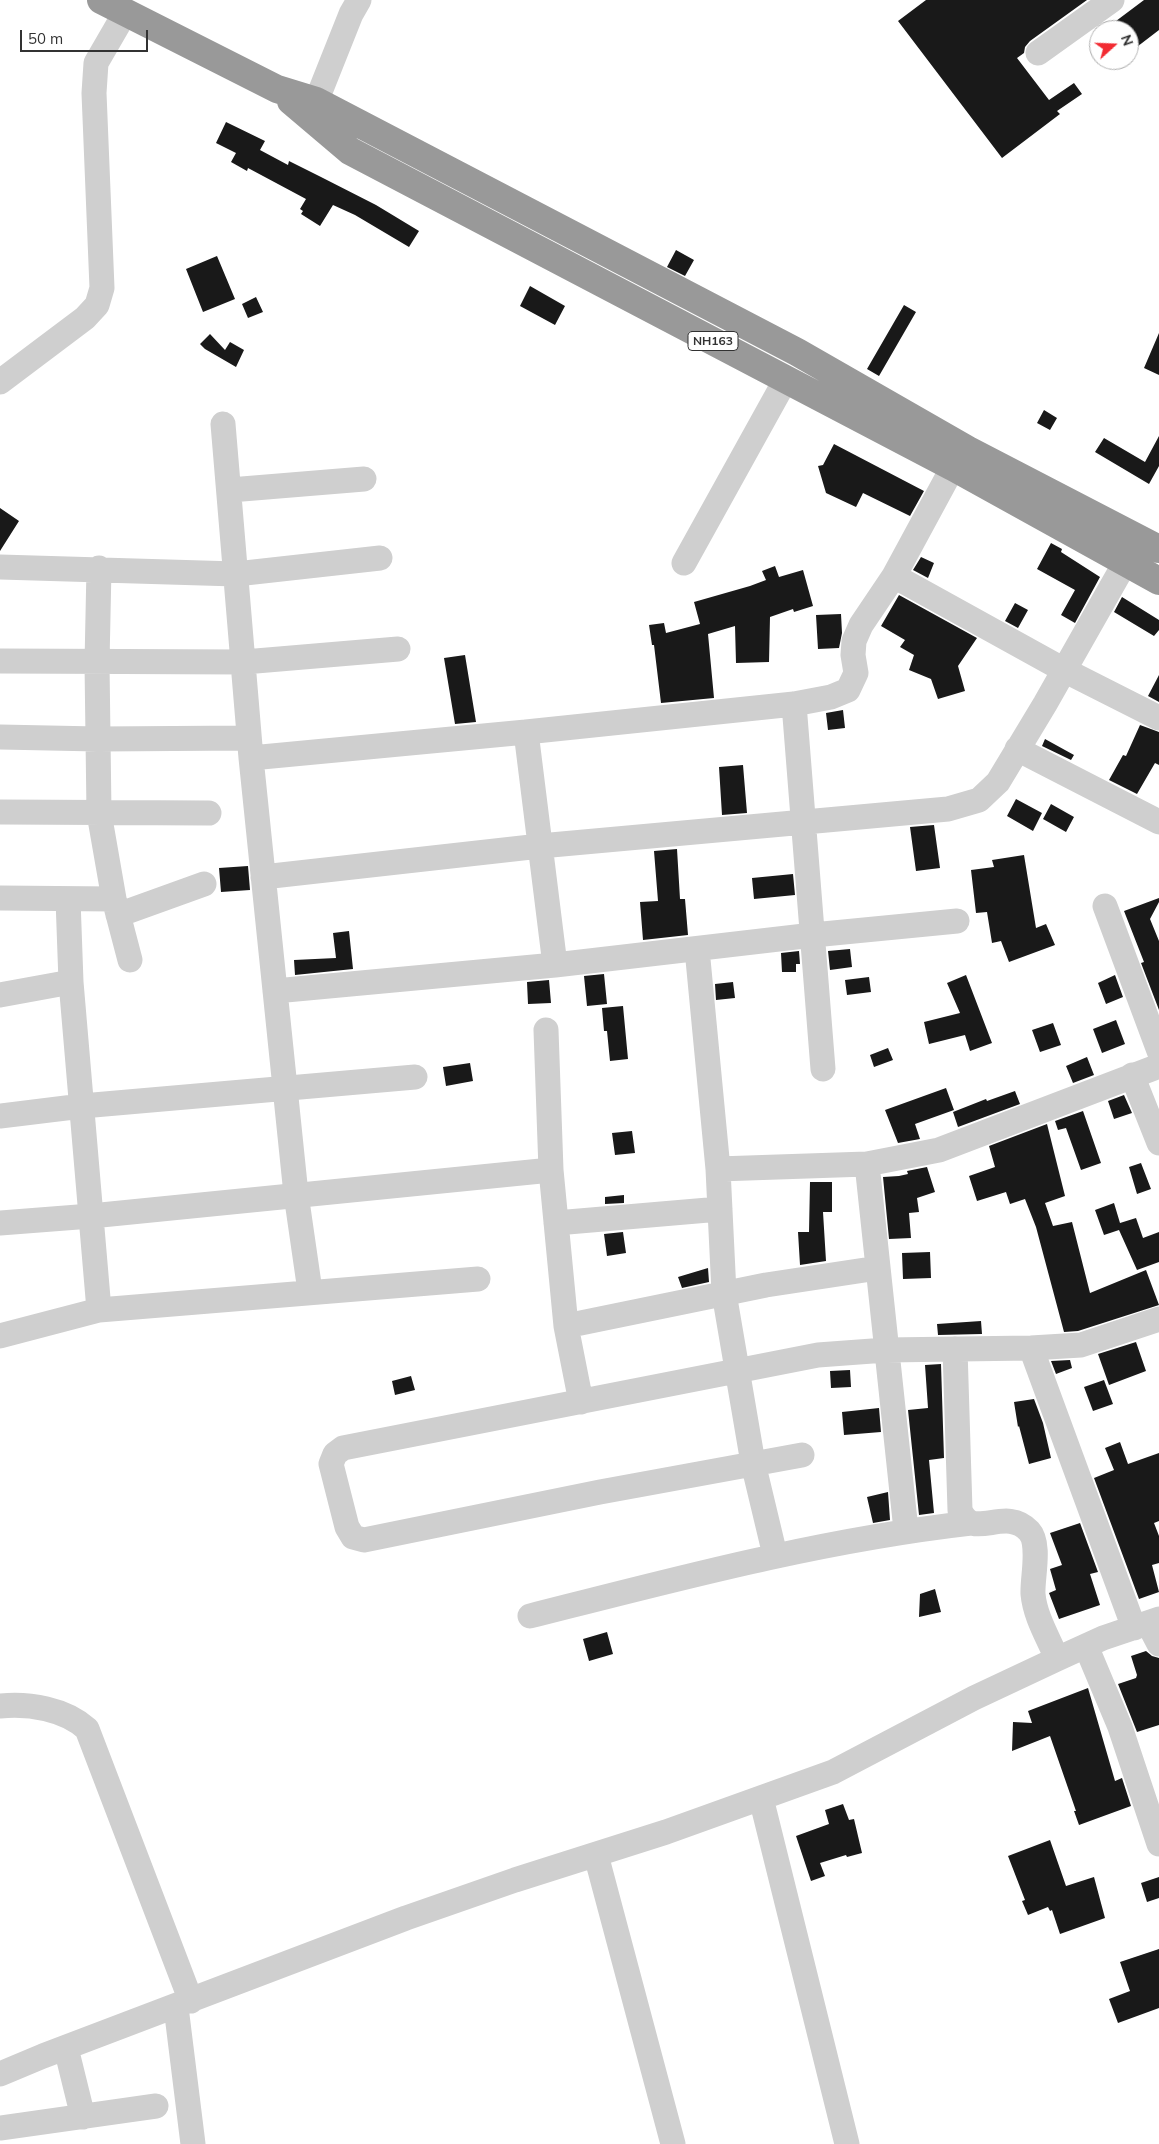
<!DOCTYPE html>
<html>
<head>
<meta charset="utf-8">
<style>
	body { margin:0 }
	#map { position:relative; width:1159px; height:2144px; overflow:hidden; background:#fff; font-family:Mulish,sans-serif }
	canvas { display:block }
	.north { position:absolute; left:1089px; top:20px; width:50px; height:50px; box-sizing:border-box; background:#fff; border:1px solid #adadad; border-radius:50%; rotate:70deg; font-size:14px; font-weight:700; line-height:20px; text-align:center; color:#323232 }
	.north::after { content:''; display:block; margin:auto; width:18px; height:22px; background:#f22b32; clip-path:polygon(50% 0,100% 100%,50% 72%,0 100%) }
	.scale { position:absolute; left:20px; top:30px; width:128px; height:22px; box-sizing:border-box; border:2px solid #323232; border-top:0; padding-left:6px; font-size:15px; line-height:18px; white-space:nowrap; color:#323232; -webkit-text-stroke:4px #fff; paint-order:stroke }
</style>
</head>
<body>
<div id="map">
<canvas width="1159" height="2144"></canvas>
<div class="north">N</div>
<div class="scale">50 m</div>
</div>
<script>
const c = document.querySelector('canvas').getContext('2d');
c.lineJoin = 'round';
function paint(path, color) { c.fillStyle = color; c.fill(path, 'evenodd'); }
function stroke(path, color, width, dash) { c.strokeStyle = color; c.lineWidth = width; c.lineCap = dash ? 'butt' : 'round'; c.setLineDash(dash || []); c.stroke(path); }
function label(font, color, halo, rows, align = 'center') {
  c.font = font + ' Mulish,sans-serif'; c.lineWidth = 5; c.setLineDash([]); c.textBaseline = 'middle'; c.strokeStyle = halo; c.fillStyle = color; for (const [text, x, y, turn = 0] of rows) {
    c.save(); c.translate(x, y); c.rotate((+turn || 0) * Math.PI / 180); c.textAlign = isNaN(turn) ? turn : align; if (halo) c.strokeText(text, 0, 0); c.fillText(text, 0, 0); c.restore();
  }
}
const building = new Path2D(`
	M926,0H1087L1030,41L1025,47L1024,53L1017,58L1049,100L1074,83L1082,94L1057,111L1060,114L1002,158L898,21Z
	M1144,0H1159V30L1129,53V30H1104Z
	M226,122L265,141L260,150L288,165L289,161L321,177L376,205L419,231L409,247L355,215L333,205L320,226L301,214L303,211L300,209L306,199L248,168L247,171L231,162L236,153L216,143Z
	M676,250L694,260L685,276L667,267Z
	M217,256L235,299L203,312L186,269Z
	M530,286L565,306L555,325L520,306Z
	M256,297L263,312L248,318L242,304Z
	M904,305L916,312L879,376L867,369Z
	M1159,333V375L1144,368Z
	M210,334L225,350L230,342L244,350L236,367L205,349L200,344Z
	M1044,410L1057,418L1050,430L1037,423Z
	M1159,436V466L1149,484L1095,452L1104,438L1145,462Z
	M834,444L924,491L910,516L863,493L856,507L826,493L818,466L823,465Z
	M0,508L19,521L0,551Z
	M1051,543L1062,549L1061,552L1100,577L1075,623L1061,615L1075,590L1037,569Z
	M921,557L934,563L928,578L913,570Z
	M775,566L779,577L803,570L813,606L794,612L793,609L770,617L769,662L736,663L735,626L708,634L714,698L661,703L654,645H652L649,625L664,623L666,633L700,624L694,602L750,586L766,580L762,571Z
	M899,595L977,638L958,666L965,691L938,699L931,679L909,670L914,655L900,647L905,640L881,626Z
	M1122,597L1159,620V630L1154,636L1114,612Z
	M1015,603L1028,610L1018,628L1005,621Z
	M841,614L842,633L839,648L818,649L816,615Z
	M465,655L476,722L455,724L444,658Z
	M1159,675V702L1148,696Z
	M843,710L845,728L828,730L826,713Z
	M1140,725L1159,732V765L1155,763L1137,794L1109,780L1123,755L1126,756Z
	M1045,739L1074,755L1071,760L1042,746Z
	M743,765L747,813L722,815L719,767Z
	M1016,799L1042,813L1033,831L1007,816Z
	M1051,804L1074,817L1066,832L1043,819Z
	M934,825L940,868L916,871L910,827Z
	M677,849L680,899H685L688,935L643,940L640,902L658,901L654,851Z
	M1024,855L1036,928L1046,924L1055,945L1009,962L1001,941L992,943L987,912L976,913L971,870L994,867L992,860Z
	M248,866L250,890L221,892L219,868Z
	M793,874L795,895L754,899L752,878Z
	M1159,898V902L1150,919L1159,941V1010L1141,963L1144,962L1124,911Z
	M349,931L353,969L295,975L294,960L336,958L333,933Z
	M850,949L852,967L830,970L828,951Z
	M799,951L800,964H796V972H782L781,953Z
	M604,974L607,1004L587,1006L584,976Z
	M966,975L992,1043L970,1051L965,1035L929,1044L924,1022L960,1013L947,983Z
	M1115,975L1123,997L1106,1004L1098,983Z
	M869,977L871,992L847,995L845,980Z
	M549,980L551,1003L528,1004L527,982Z
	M733,982L735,998L716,1000L715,984Z
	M623,1006L628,1059L610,1061L607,1031H604L602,1008Z
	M1116,1020L1125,1044L1102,1053L1093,1029Z
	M1053,1023L1061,1045L1040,1052L1032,1030Z
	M888,1048L893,1060L874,1067L870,1055Z
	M1087,1057L1094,1075L1073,1083L1066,1066Z
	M470,1063L473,1081L446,1086L443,1067Z
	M946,1088L954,1110L915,1124L920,1139L898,1143L885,1110Z
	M1015,1091L1020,1104L958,1127L953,1112L986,1099L987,1101Z
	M1124,1095L1132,1113L1114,1119L1108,1101Z
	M1083,1111L1101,1163L1081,1170L1066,1128L1058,1130L1055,1121Z
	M1047,1124L1065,1196L1045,1203L1053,1226L1072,1222L1090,1293L1146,1270L1159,1305L1078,1331L1064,1332L1036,1227L1025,1199L1010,1204L1006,1192L977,1201L969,1176L995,1167L989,1146Z
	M632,1131L635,1153L615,1155L612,1133Z
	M1141,1163L1151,1189L1137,1194L1129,1167Z
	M927,1167L935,1192L917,1198L919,1212L909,1213L911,1238L889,1239L883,1177L899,1176L908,1174L907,1171Z
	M810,1182H832V1212H823L826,1261L800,1265L798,1232H809Z
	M624,1195V1203L605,1204V1197Z
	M1114,1203L1120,1223L1136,1218L1143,1238L1159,1232V1262L1137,1270L1119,1230L1104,1235L1095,1210Z
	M623,1232L626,1253L607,1256L604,1234Z
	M930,1252L931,1278L903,1279L902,1253Z
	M708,1268L709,1282L682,1288L678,1277Z
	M981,1321L982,1334L938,1335L937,1324Z
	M1136,1342L1146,1371L1109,1385L1098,1354Z
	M1070,1360L1072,1368L1056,1374L1051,1361Z
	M941,1364L944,1458L929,1460L934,1513L919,1515L908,1410L928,1408L925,1365Z
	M850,1370L851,1387L831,1388L830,1371Z
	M411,1376L415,1390L395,1395L392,1381Z
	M1104,1380L1113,1404L1093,1411L1084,1387Z
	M1034,1399L1043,1423L1051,1458L1029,1464L1019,1426L1018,1427L1014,1402Z
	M879,1408L881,1432L844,1435L842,1412Z
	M1120,1442L1128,1464L1159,1453V1521L1154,1523L1159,1536V1563L1152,1565L1159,1592L1139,1599L1094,1478L1114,1470L1105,1448Z
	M888,1492L890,1520L873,1523L867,1497Z
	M1080,1523L1098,1572L1090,1574L1100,1605L1059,1619L1049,1593L1056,1590L1050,1569L1062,1565L1050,1533Z
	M935,1589L941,1612L919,1617L920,1594Z
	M607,1632L613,1654L589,1661L583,1639Z
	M1146,1651L1152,1656L1159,1658V1725L1137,1732L1118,1684L1136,1678L1137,1675L1131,1656Z
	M1088,1688L1115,1781L1122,1778L1131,1806L1079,1825L1074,1811H1076L1050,1736L1012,1751L1013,1722L1032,1723L1028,1711Z
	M843,1804L849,1820L854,1819L862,1853L847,1857L846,1855L820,1863L825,1876L811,1881L796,1836L829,1824L825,1810Z
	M1050,1840L1066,1886L1094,1877L1105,1918L1060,1934L1052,1910L1050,1911L1048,1907L1028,1915L1022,1901L1025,1900L1008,1856Z
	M1159,1877V1898L1147,1902L1141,1883Z
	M1159,1949V2008L1118,2023L1109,1999L1130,1991L1120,1962Z`);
const minor = new Path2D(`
	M1038,53L1112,0
	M310,117L351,14L359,0
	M0,382L85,318L97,305L102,288L94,93L96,63L125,13
	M223,424L251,758L296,1194L310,1291
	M230,490L364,479
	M684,563L786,379
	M0,567L236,574L380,558
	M99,568L97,663L99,813L114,899L130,960
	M894,576L1064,670L1159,718
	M0,661L244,662L398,649
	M794,704L823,1069
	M526,732L555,965
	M0,737L98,739L249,738
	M1017,749L1159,822
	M251,758L526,732L794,704L831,697L848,690L856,673L853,655L854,641L861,625L894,576L953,467
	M0,812L209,813
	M263,877L540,846L948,809L979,800L998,782L1045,704L1125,563
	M0,898L114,899
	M68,899L71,982L99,1310
	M1105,906L1159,1051
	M118,915L204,884
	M697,949L718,1169L724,1293L753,1463L775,1555
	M275,991L555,965L813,935L957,921
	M0,995L71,982
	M546,1030L551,1170L566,1326L581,1402
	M1132,1075L1159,1143
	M0,1116L82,1106L415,1077
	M867,1164L906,1530
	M718,1169L867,1164L939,1150L1159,1066
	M0,1223L91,1216L551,1170
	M556,1223L720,1209
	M566,1326L766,1285L878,1268
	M0,1336L99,1310L478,1279
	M1031,1348L1134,1628
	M955,1349L960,1510C972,1542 1005,1505 1029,1531C1041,1544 1032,1578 1033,1594C1035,1617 1049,1639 1057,1659
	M802,1455L600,1492L364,1540L353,1537L347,1527L331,1464L335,1454L343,1448L818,1355L886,1350L1031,1348L1081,1345L1159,1319
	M530,1616C676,1579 821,1540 971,1523
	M1148,1623L1159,1644
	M1086,1646L1120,1727L1159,1844
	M0,1706C29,1703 65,1709 87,1729L191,2001
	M761,1798L847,2144
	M596,1855L673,2144
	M176,2007L193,2144
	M66,2048L83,2117
	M0,2074L43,2056L406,1918L515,1880L666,1832L833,1772L974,1698L1057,1659L1103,1638L1159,1619
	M0,2128L156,2106`);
const highway = new Path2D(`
	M101,0L277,89L316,101L797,352L968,450L1159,549
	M291,101L350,151L953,467L1159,581`);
const shields = [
	[713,341,50]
];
const shieldNames = [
	["NH163",713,341]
];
paint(building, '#191919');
stroke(minor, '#cfcfcf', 25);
stroke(highway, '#999', 28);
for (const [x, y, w] of shields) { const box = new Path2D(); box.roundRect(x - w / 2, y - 9.5, w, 19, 4); c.fillStyle = '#fff'; c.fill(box); stroke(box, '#323232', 1); }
label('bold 12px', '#323232', null, shieldNames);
</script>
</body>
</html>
